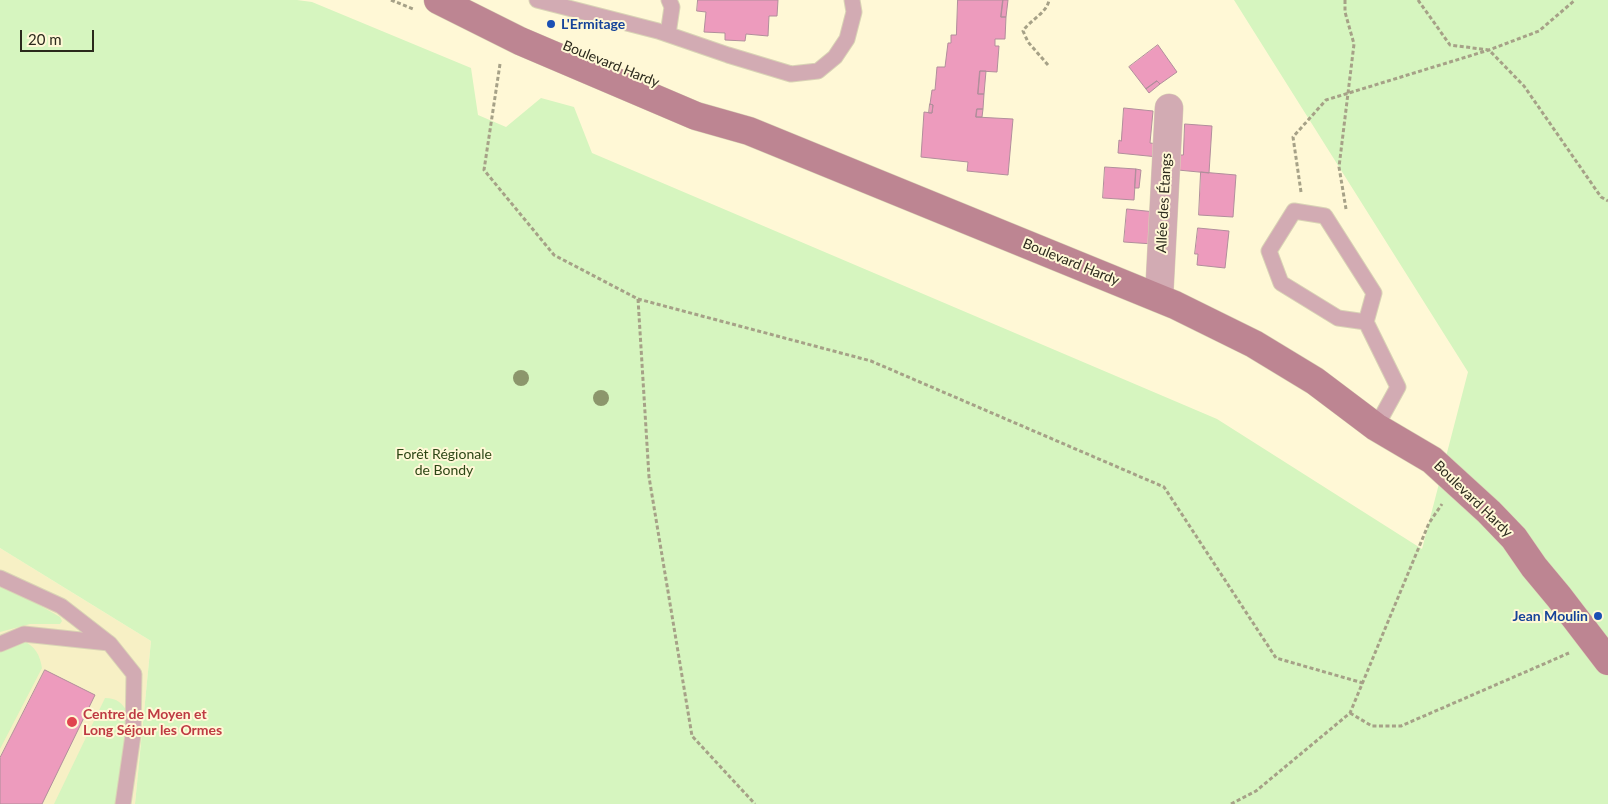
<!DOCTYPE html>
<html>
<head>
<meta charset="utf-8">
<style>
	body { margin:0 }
	#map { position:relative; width:1608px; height:804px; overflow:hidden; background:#fff8d6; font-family:Lato,sans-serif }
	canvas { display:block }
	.scale { position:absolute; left:20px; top:30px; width:74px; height:22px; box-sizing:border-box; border:2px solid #2b291c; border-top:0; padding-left:6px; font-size:15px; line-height:18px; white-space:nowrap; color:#2b291c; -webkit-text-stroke:4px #fff8d6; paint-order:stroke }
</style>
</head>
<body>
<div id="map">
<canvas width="1608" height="804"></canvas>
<div class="scale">20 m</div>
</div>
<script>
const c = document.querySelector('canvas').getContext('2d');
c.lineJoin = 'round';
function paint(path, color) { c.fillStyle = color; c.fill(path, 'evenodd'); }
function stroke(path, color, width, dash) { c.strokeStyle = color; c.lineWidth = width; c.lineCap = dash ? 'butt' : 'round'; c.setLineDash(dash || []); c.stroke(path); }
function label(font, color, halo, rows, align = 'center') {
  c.font = font + ' Lato,sans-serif'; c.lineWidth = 4; c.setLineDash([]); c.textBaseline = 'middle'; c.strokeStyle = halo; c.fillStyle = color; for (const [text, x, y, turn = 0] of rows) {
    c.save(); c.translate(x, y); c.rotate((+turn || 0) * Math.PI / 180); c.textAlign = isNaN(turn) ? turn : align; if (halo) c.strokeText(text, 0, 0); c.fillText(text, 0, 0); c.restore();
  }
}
const built = new Path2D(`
	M0,548L151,641L135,804H0Z`);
const green = new Path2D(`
	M0,0H297L312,2L471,68L478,115L506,127L541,98L574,107L592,153L1217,419L1422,549L1468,372L1234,0H1608V804H135L151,641L0,548Z
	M0,586L8,587L60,617L62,621L60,624H30L0,632Z
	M23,641C35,646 40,655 42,668L0,749V651Z
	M105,698C117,698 122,703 128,713L116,804H54Z`);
const building = new Path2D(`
	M698,0H778L777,16H769L768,36L746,34L745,41L725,40V33L704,32L706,12L697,11Z
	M958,0H1003L1001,17H1006L1005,39H995V46H999L997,72L980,71L978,94H984L983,109H977L976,117L1013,119L1008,175L967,171L968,162L921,157L924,112L932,113L933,105L930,104L932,90H935L937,67H945L948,43H951V35H956Z
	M1003,0H1008L1006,17H1001Z
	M1158,45L1177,72L1160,84L1157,81L1146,89L1129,67Z
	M980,71H986L984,94H978Z
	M1157,81L1160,84L1149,93L1146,89Z
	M930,104L933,105L932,113H929Z
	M1124,108L1153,111L1150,143L1159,144L1158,157L1118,153L1119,140L1121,141Z
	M977,109H983L982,117H976Z
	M1185,124L1212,126L1209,173L1178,170L1179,155H1183Z
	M1105,167L1136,169L1134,200L1103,198Z
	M1136,169L1141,170L1139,188H1135Z
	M1201,172L1236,175L1233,217L1199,215Z
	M1127,209L1155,212L1153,244L1124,242Z
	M1198,228L1229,231L1225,268L1197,265L1198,254H1195Z
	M45,670L95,695L42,804H0V758Z`);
const path = new Path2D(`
	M391,0L413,9
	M1345,0V12L1354,44L1339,167L1346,209
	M1418,0L1450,45L1489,50L1524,86L1601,197L1608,201
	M500,64L484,170L554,255L638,299L871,361L1164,487L1276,658L1363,683
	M1048,65L1028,42L1023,31C1030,20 1047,13 1049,0
	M1301,192L1293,137L1326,100L1489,50L1539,31L1575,0
	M638,299L649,477L692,736L755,804
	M1350,713L1372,726H1401L1569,653
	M1231,804L1256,791L1350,713L1429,523L1442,504`);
const lane = new Path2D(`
	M537,0L658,31L728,55L791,74L818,71L835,57L847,39L854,12L852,0
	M668,34L672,7L669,0
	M1366,322L1338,318L1281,283L1269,251L1294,211L1325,216L1374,293L1366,322L1398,387L1376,427
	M0,578L61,606L110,644L134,674L133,735L123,804
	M0,644L24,634L109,643`);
const street = new Path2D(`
	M1159,298L1169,108`);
const secondary = new Path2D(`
	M438,0L520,41L696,116L749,131L1175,305L1254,344L1315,381L1376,427L1432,460L1489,512L1514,538L1534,567L1559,597L1608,661`);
const trees = [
	[521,378],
	[601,398]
];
const markers = [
	[551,24,5,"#1a4fb4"],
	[1598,616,5,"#1a4fb4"],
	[72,722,6,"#e0444e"]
];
const transitNames = [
	["L'Ermitage",561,24],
	["Jean Moulin",1588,616,"right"]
];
const streetNames = [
	["Boulevard Hardy",611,64,22],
	["Allée des Étangs",1164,203,-87],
	["Boulevard Hardy",1071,262,22],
	["Boulevard Hardy",1473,499,44]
];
const parkNames = [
	["Forêt Régionale",444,454],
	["de Bondy",444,470]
];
const healthNames = [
	["Centre de Moyen et",83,714],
	["Long Séjour les Ormes",83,730]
];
paint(built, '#f7f0c5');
paint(green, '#d6f5bf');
paint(building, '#ed9bbd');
stroke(building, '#b18e9b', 1);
stroke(lane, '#d9d3b5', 17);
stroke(street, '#d9d3b5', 29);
stroke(secondary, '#d9d3b5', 29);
stroke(path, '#a6a187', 3, [4, 2.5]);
stroke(lane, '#d2abb3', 15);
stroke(street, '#d2abb3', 28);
stroke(secondary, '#bd8592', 28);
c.fillStyle = '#8c966c';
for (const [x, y] of trees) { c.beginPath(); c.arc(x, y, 8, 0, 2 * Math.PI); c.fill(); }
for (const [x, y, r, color] of markers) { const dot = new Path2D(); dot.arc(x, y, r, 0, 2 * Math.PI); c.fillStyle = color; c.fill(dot); stroke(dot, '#fff8d6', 2); }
label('bold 14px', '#164399', '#fff8d6', transitNames, 'left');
label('14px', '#2b291c', '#fff8d6', streetNames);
label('14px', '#2d4615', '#fff8d6', parkNames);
label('bold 14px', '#be3a42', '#fff8d6', healthNames, 'left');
</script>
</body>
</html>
